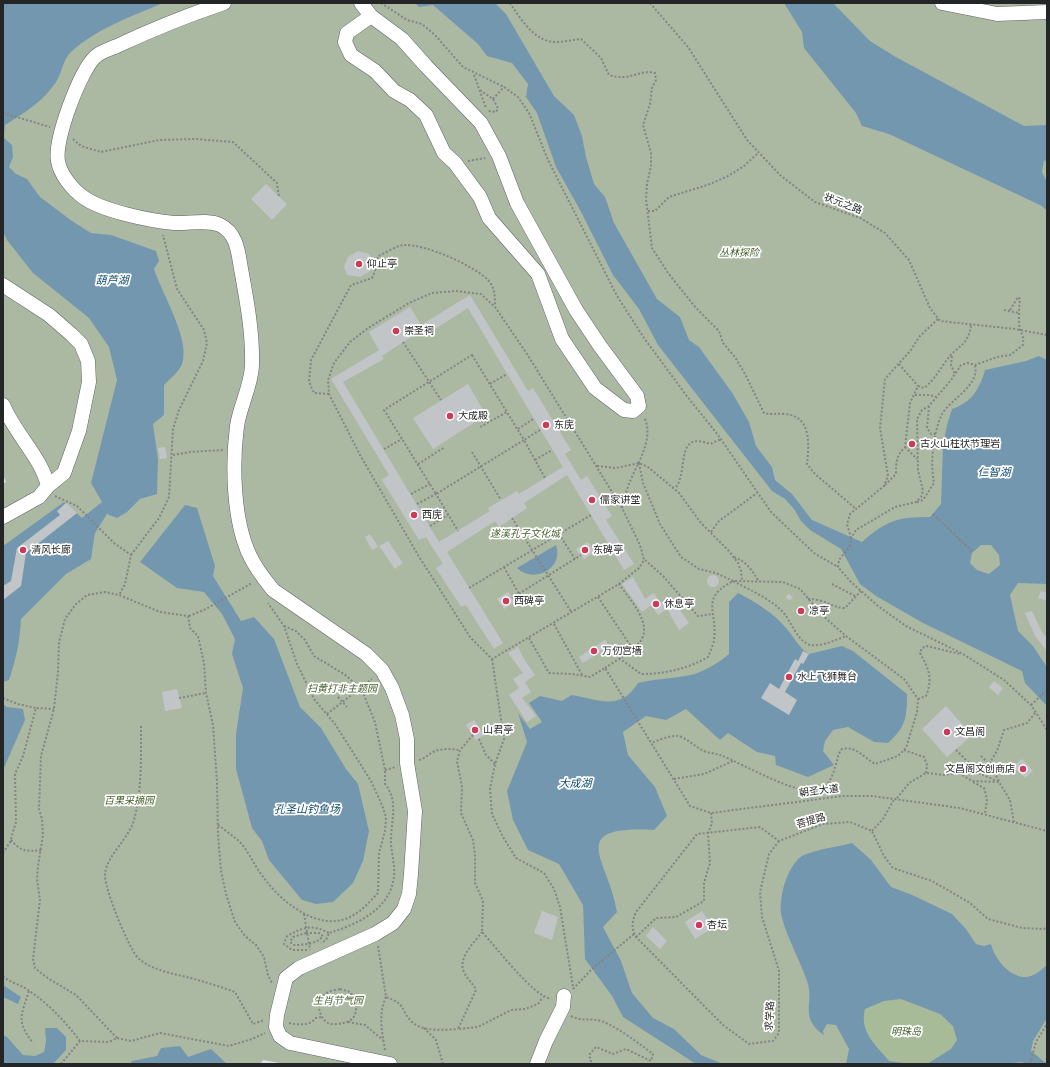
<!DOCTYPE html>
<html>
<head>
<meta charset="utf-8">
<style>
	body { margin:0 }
	#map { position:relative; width:1050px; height:1067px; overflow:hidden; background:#e0e3e5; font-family:"IBM Plex Serif",serif }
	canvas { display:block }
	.frame { position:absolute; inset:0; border:4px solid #242526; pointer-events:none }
</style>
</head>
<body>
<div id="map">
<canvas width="1050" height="1067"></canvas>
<div class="frame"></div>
</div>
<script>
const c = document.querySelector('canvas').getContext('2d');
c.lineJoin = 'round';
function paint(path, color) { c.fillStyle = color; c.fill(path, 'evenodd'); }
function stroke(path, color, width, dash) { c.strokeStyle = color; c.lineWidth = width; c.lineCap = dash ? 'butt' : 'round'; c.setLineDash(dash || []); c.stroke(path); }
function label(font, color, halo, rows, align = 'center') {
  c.font = font + ' "IBM Plex Serif","Noto Sans SC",serif'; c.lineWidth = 3.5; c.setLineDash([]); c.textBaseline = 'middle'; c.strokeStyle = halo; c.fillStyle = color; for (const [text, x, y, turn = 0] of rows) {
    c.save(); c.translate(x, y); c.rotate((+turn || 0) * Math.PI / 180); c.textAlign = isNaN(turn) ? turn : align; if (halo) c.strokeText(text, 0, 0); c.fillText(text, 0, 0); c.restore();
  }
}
const green = new Path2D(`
	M3,3H1047V1064H285L263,1060L260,1064H3V484L6,482L3,475Z`);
const forest = new Path2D(`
	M901,999L940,1014L953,1026L957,1040L951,1049L927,1064L889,1061C876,1045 859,1032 865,1009L884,1001Z`);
const water = new Path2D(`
	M3,3H163C132,16 96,29 71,52C63,59 62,73 56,82C43,102 24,113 5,125L4,138L12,145L13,157L9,167L16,174L27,179L40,197L72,221L91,233L111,235L156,251L159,261L154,269C162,294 191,340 182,364C179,372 170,379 164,385V415L153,424L158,459L157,494L140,499L127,512L117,518L107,514L95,533L91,559L66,574L21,619C20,641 16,659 9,680L3,682V546L64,502L82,518L102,502L91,483L117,380L109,347L89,318L33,273L7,240L3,232Z
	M415,3H495L506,14L554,96L574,115L582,136L586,157L594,184L605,197L614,223L657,299L680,317L689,340L699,347L733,394L749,422L756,446L772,467L775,480L792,494L812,520L862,542C887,520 898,517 930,517L941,504L943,446L947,425L952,409C972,402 979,390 985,370L1026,361L1039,356L1047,360V584L1018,583L1010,595L1018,631L1033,646L1047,667V706L1025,683L1022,671L923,623L876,596L860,584L841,549L810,530L801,521L794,509L785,499L772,491L658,345L639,309L613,275L580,210L556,167L537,113L526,97L528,84L512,63L487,56L478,44L433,5L419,7ZM981,545H991L999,555L1000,565L989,574L977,570L970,563L972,553Z
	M784,3H833L870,41L894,56L1024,126L1047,125V160L1044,161L1042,172L1047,182V211L1042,206L889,134L862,126L856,113L804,48L802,32Z
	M185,505L197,508L215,566L213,576L241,621L254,617L274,639L300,707L321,728L346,769L358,784L369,831L363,861L353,883L333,902L316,904L302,900L269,860L262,841L252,828L236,769V734L243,688L232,654L235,639L222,614L204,592L177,588L140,562Z
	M556,545C564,569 534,584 517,568Z
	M738,593C754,601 774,613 786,628C794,637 799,648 809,654L842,646L853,651L907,694C907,717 906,727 888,743L874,742L848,727L833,730L825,741L823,751L834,765L808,777L776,765L775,756L757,752L728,733L720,740L686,709L666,720L646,716L623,732L628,755L655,787L667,816L654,830C564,825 609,860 617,912L603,927L621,961L632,993L653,1018L674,1029L701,1055L723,1064H696L623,1017L612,996L585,959L583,905L559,864L528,850L513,820L507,791L527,742L518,713L530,729L542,722L529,703L540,696L562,701L572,695C599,700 621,711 638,683C653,679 669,679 685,676C701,674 717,664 729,654V602Z
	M3,704L7,707L23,709L25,720L3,770Z
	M852,843L871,860L891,887L910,894L952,914L966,929L976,944L984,946L991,944C995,959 1008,976 1025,977C1034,977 1041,970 1047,965V1018L1033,1041L1031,1051L1047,1064H1026L1022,1062L1002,1064H927L951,1049L957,1040L953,1026L940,1014L901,999L884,1001L865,1009C859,1032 876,1045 889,1061L911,1064H846L849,1049L836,1025L827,1024L823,1031L824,1035C798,1017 815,1003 807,981C800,960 788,940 782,918C777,902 787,863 804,855C818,849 837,847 852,843Z
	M3,985L21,997L18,1004L3,997Z
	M45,1028H57L66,1037V1050L53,1064H3V1035L7,1037L23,1055L35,1056L44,1052L46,1041Z
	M180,1046L188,1057L211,1049L227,1064H130L132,1061L157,1056L161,1048Z`);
const building = new Path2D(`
	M266,184L287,204L272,220L251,199Z
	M358,251L369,254L374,261L370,271L360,277L347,275L344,267L348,257Z
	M470,295L528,391L533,388L571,450L565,454L581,480L587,476L612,516L606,520L634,564L624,570L567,475L524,503L527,508L499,527L495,521L447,552L503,643L494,649L466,605L461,607L436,568L443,564L426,537L419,540L382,480L389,475L331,379L379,350L369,332L410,307L421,325ZM468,308L563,467L519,494L517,491L488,508L490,511L439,542L343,382L384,359L382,356L423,329L427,334Z
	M468,384L486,415L433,449L413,418Z
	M165,447L167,458L160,459L158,448Z
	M66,503L77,513L26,553L21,586L3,600V586L11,581L17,548L60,515L57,511Z
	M370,534L378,547L372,550L365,537Z
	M388,541L403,563L395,569L379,546Z
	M588,542L595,552L584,559L576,549Z
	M707 581a6 6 0 1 1 12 0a6 6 0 1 1-12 0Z
	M633,577L645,599L654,593L660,603L671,597L689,623L679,630L667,609L658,615L651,605L642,612L622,584Z
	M1041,591L1047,593V601L1038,598Z
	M508,592L515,602L504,609L497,599Z
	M789,594L793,598L790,600L787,599L786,596Z
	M801,608L804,612L801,614L798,613V610Z
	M1032,611L1042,632L1047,638V651L1035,636L1025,613Z
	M605,640L609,646L583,663L579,657Z
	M518,647L524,659L535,675L525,682L531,692L522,698L536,716L527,722L509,695L519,688L513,679L523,673L508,653Z
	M803,651L809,654L803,664L801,663L785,692L797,700L789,715L761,698L770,683L779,689L795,659L798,661Z
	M994,681L1003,688L998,695L989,687Z
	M177,689L182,708L165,711L162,692Z
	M946,706L972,735L947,757L922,729Z
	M474,720L484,735L476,740L466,725Z
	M1022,759L1033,771L1025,778L1013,767Z
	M542,911L558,917L552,940L534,933Z
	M702,911L713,928L695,939L685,922Z
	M653,927L667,941L660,949L646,936Z`);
const path = new Path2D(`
	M381,3L407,20L422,24L435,35L463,67L504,87L518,97L529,113L548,160L617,296L644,338L686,395L718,435L771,512L814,553L838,567
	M510,3C521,19 534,42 556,42C564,42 572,40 581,39L601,58L609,75C631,82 638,69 655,73L656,80L652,88L650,104L643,125L651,153V166L647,184L646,199L652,248L668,273L696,308L719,331L723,343L735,357L745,374L764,413C772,415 777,413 785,414C812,416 809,445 807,464L815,474L855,508
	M650,3L688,47L747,140L780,175L815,202L860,218L885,233L909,260L930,308L940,321L1015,329L1047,335
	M474,75L486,108
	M480,90L493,99L498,108L496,112L488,111
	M493,99L504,87
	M3,113L50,127
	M73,139L81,146L101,152L159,140L195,139L233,142L277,183L279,197
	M468,161L485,158
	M648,211H655L669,197L710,184L728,176L744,166L758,153
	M456,291L481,294L495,307L527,354L622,508L640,545L644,560L639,568L619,584L492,659L470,637L418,555L360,455L329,394L328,380L334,363L350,342L368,328L409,303L432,293Z
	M1004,310L1019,313
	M1010,310L1018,297L1020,299C1019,309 1018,320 1020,329C1022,335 1024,337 1023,345L1010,355L997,357L975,365L968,363L961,365L951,380L929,406L922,410L917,419L918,470L923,491L921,497L916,502L895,507L856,530L851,538L850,546L839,560L838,567L851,582L878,606L906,626L963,654L1004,680L1031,705L1047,730
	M403,342L441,400
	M472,355L524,440L436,494L384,410Z
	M952,356L951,365L955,374
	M899,364L918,386
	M490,384L507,374
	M329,394L314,393L309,382L311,360L351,285L372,278L375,271L378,256C386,253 395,246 404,245C425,244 473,265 488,280C495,288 495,296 495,306
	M915,395H930L936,397
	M929,406L927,428L931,434H936
	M480,427L507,412
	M518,429L533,419
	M540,430L524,440L545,478
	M905,447L917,459
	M384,449L402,439
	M472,452L501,500
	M173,455L190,452L223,450
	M535,460L552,450
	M639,463L643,483L660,524L681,557L699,569L716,573L733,581L783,582L800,589L823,616L846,636L904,679L918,699L917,712L906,748L898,756L875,764C863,757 857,746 842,749C837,755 838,760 835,767C833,776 828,784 823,791C798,797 744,764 720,755C714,753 707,753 702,750C694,746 687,738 678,736C670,735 659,740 651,743
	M418,464L445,447
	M597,466L616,468L639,463L648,467L679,493L701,523L729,551L738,563L741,571L742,581
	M885,485L896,474C896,462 896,456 905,447L910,403L918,386L924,388C934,380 939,371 946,361C957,345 968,347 971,325
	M672,488L677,486C688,466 676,431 710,444L721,439
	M411,494L430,484
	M55,496L77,506L114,543L131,555L125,584L119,595
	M917,502L923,500L934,483C930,462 933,435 941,416C949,399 980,387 975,365
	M417,504L436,494L458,531
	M622,508C624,500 626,492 629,484C637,463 655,439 644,417
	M933,514L973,552
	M512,518L572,613
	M430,526L448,515
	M711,532L719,521L757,493
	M559,534L575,559
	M851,538L847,524L850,514L884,486L888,476L880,428L885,379L911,350L919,337L938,319
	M131,555L159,518L169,497L173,429L179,410L203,361L207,343L204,330L177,289L163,235
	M734,557C747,562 752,570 759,582
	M645,560L663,576L698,616L713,614
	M504,567L519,594
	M832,584L855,596
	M469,588L591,515
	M598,597L632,648
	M512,598L581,555
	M808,599C826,599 832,608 845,608L861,591
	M189,616L204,610L252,583
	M554,624L582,675
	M284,626L296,631L305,640L314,656L344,674L361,688L375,722L385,770V784C398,800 392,818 391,837C390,852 397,867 393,882C387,911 355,925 329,933L326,940L321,943
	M529,638L549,673L572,674L590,677L605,668L690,806L711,813L843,796H872L960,808L1047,831
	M619,658L641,674C665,674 687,669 708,657C710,652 713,646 714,640C718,611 699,599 733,581C750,590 769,598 783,612C791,621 797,641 810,645C821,647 836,640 846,636
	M492,659L504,739L495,764L490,789L492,814L503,837L516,858L544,873L554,889L560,907L573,987
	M605,668C615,661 629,654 638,644C656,626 629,599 619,584
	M338,697L347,707
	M3,698L18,704L36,708
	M179,698L206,693
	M918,699L926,696C933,677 929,670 920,653L922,648L927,646L960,654
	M1031,705L1047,690
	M327,714L372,679
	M141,726C141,757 142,790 134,820C128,840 108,854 105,873C103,886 129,949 138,958C155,973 180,974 201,981C212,984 224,988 235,992L253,1024L264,1020
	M473,735L460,750L457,761L462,787L461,813L473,840L475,855V883L483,901L482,932C497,948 532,995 551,999
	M479,739L486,755L495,764
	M904,750L924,757L927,765L926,773
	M956,750L979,773L999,782L1010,800L1014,822
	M981,756L989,764
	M419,760C426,758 427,755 433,752C441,748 451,749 459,750
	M385,770L396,767
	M674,779L704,774L733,761
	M999,781L989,764L997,751L1004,730L1027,723L1036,712
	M973,782L984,788L987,799L985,814
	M897,798L909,783L926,773L943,775L959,773L972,781L999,782
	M218,825C225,830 233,836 240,842C249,852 255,867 264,878C282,903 323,936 355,914C364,909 371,900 378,893L379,853L385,831L386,817L382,805L371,781L335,724L314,699L297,664L284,626L268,603
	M872,831L883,819L895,798
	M11,840C20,851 27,852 41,850
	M779,841L769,854L760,892L762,917L779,971V1033L773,1041L749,1044L723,1025L636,937C631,928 632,922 636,912L697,834L760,827L779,841L823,824L850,822L872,831L884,856L893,868L932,881L970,903L988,919L1022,928L1044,929L1047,927
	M3,853L10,842L16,822L15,774L23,756L36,708L54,709
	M304,914L310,950
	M482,932C475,942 457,958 464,972C467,979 473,983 476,990L458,1029L478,1027L511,1010L525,1009L538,1004L543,997
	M306,933H319L323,936C317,944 304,945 294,945L290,942L293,937Z
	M636,937L656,918L676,917L704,901V883L710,863L708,833L712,823L711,813
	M378,946L386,997C408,1005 399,1009 412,1022C423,1032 444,1030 458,1029
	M307,950H292L284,944L287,936C304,927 312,924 329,933
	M3,976C9,982 18,984 25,988C47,1002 64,1020 80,1041
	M340,989L350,992C358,1003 360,1020 343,1023C339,1024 332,1025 328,1023C319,1018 316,1003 323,996C327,991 335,990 340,989Z
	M573,989L592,969L634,934
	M29,991C21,1016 16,1021 33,1043
	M571,1016C584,1022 585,1018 596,1020C610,1021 641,1045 653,1054L651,1061L626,1049L613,1054L596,1047L589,1055L591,1061L589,1064
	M348,1022L365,1025L383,1040
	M289,1023C300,1025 309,1026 316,1018L322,1017
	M424,1028L436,1040L443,1064
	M117,1038L76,995L46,977L35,968L33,959L40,900L37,879L38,866L43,835L42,819L39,809L41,756L54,709L58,672L59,642L65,619L76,604L87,595L105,592L119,595L160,612L188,616L190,628L198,636L204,663L206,693L213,725L217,782L218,834L221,871L226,894L235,922L245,936L256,945L264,957L268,975L272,983
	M385,1050C382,1032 378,1014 386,997
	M61,1064L80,1041L109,1042L117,1038L131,1041L160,1033L229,1046L252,1039L265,1033
	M1030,1064L1036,1042L1047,1024`);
const minor = new Path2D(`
	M224,3C188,15 151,30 117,46C110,49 100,52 95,57C80,71 54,140 58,161C60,174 72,189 83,197C102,211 151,221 174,223C188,224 207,219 220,225C235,232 238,249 240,263C246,297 253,331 252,366C251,386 240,406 237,426C232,464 233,521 250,556C256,569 265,580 273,590L366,654L382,670L392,688L402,715L407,739V763L415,811L411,874L409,894L404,909L393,923L375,934L299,968L286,978L277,1015L276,1027L280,1036L290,1043L390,1064
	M361,3L371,16L402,39L426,66L481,123L499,156L517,203L576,310L600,346L637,396L639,406L633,411L624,410L595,388L562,339L538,274L489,218L480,197L455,163L444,153L426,115L410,100L394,91L375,71L351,55L345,42L347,33L371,16
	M942,3L997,14L1047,12
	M3,285L49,315L72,335L81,344L88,361L89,382L79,431L64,473L48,486
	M3,405C15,434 41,457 48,486L39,497L3,517
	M537,1064L546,1041L563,1007L564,996`);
const markers = [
	[359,264,4,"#cc3c5a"],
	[396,331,4,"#cc3c5a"],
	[450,416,4,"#cc3c5a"],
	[546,425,4,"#cc3c5a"],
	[912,444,4,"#cc3c5a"],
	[592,500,4,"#cc3c5a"],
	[414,515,4,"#cc3c5a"],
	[23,550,4,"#cc3c5a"],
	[585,550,4,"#cc3c5a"],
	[506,601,4,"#cc3c5a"],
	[656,604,4,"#cc3c5a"],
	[801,611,4,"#cc3c5a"],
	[594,651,4,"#cc3c5a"],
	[789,677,4,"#cc3c5a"],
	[475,730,4,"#cc3c5a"],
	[947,732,4,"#cc3c5a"],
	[1023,769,4,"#cc3c5a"],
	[699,925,4,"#cc3c5a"]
];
const streetNames = [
	["状元之路",843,204,21],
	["朝圣大道",819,791,-7],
	["菩提路",811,821,-16],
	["求学路",770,1016,-87]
];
const parkNames = [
	["丛林探险",739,253],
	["遂溪孔子文化城",525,534],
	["扫黄打非主题园",342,689],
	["百果采摘园",129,801],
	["生肖节气园",338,1001],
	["明珠岛",906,1032]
];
const poiNames = [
	["仰止亭",367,264],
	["崇圣祠",404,331],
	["大成殿",458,416],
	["东庑",554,425],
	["古火山柱状节理岩",920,444],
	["儒家讲堂",600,500],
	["西庑",422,515],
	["清风长廊",31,550],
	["东碑亭",593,550],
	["西碑亭",514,601],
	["休息亭",664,604],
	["凉亭",809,611],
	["万仞宫墙",602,651],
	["水上飞狮舞台",797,677],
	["山君亭",483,730],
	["文昌阁",955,732],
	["文昌阁文创商店",1015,769,"right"],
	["杏坛",707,925]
];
const waterNames = [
	["葫芦湖",112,281],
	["仁智湖",994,473],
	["大成湖",575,784],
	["孔圣山钓鱼场",307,810]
];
paint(green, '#acb9a2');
paint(forest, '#a7bb98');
paint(water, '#7497b0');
paint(building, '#c2c5c7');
stroke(minor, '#5f6264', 15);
stroke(path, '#828485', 2, [2, 2]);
stroke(minor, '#fff', 14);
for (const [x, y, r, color] of markers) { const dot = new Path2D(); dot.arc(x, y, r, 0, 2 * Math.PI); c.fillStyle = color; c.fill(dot); stroke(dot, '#fff', 1.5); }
label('10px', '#242526', '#fff', streetNames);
label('italic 10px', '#45612d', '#fff', parkNames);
label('10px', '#242526', '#fff', poiNames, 'left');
label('italic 11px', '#0c4c6f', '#fff', waterNames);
</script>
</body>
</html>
